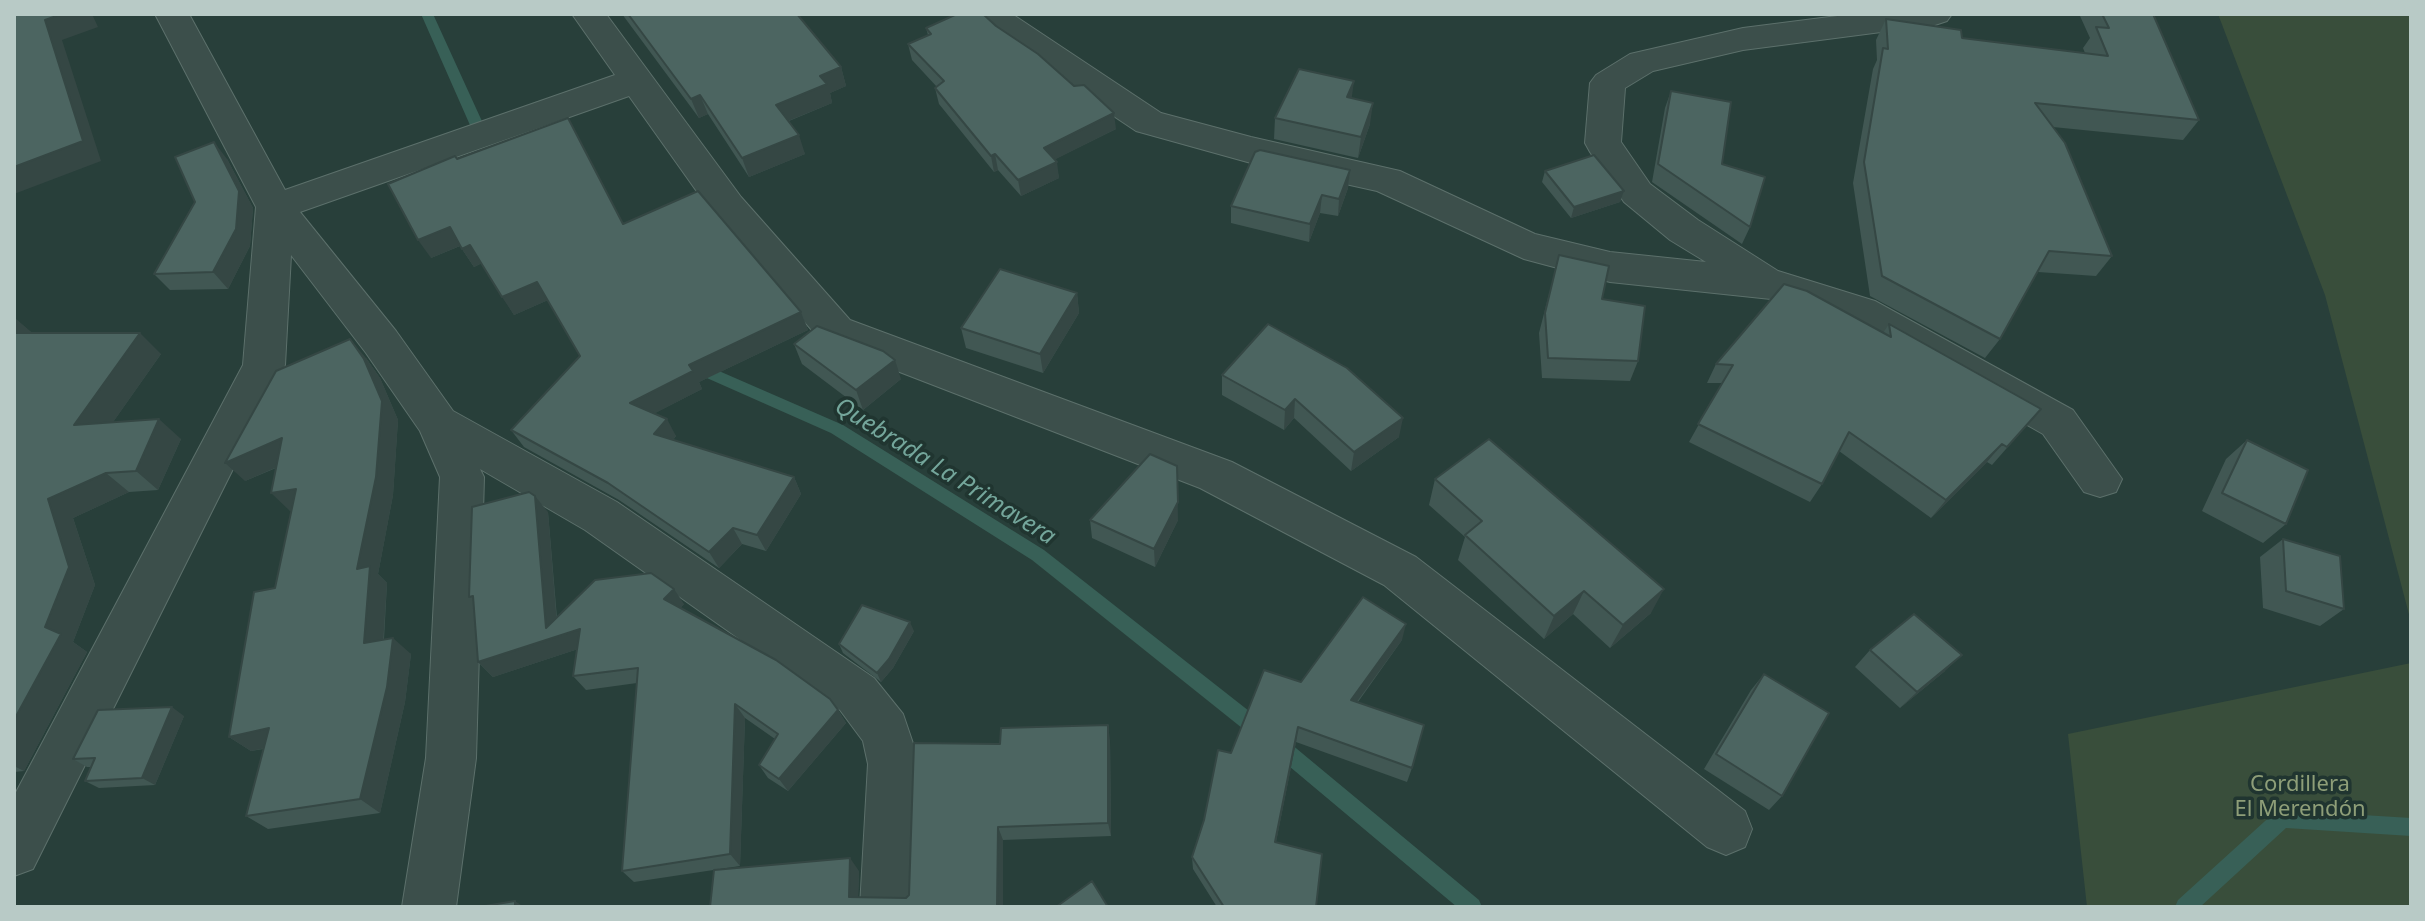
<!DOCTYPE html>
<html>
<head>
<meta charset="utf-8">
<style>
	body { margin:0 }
	#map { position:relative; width:2425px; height:921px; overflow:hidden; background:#283f3a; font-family:"Noto Sans",sans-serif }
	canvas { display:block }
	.frame { position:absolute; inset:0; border:16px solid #b8cac6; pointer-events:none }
</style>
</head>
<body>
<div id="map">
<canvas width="2425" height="921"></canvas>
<div class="frame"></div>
</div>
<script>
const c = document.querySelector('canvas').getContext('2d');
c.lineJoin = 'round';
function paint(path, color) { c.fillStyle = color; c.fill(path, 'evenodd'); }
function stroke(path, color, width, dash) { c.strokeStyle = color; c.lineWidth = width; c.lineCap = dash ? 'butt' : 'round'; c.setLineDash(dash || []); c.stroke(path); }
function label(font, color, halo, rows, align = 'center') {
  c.font = font + ' "Noto Sans",sans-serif'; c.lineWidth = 7; c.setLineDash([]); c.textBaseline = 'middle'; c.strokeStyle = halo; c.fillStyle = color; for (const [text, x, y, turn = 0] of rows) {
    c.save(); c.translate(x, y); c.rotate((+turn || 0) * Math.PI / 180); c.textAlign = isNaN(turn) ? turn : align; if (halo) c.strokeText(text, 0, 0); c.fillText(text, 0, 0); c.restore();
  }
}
const green = new Path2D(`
	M2218,14H2411V622L2325,295Z
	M2411,663V907H2087L2068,734Z`);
const stream = new Path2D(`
	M421,14H433L491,141L489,144L484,146L477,141Z
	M696,361L843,425L1044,550L1291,744L1479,900L1482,907H1457L1277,756L1032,560L831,433L691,371L688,367L691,363Z
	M2282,810L2411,818V836L2286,828L2200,907H2175L2178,900L2275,812Z`);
const street = new Path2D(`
	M155,14H189L285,190L615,75L572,14H606L741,197L850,320L1232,462L1416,557L1745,811L1752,829L1745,847L1726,855L1707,847L1384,585L1200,488L822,342L715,217L629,96L300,212L396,331L453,411L617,502L874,678L903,714L920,764L914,907H860L868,764L863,741L840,710L585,530L480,469L484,477L476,758L456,907H402L426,758L440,477L420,431L366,353L291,255L285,365L33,869L14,876V796L243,365L256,207Z
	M974,14H1012L1161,113L1251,137L1400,171L1535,234L1610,252L1706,262L1670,240L1624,202L1590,152L1585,143L1590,83L1596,75L1630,54L1743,28L1853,14H1952L1947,21L1935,25L1743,50L1653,71L1625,88L1621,142L1650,184L1698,220L1778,271L1875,301L2073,410L2122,479L2116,492L2100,497L2084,492L2043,434L1847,323L1771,299L1610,282L1524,259L1377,191L1251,163L1136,131L1000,40Z`);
const wall = new Path2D(`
	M622,14H797L841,67L846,86L830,93L832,103L789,121L805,154L749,177L708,114L699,118Z
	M2081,14H2153L2199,120L2183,140L2053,127L2112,256L2096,276L2038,272L2000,339L1985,358L1870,296L1853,183L1873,69L1877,60L1876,40L1886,19L1962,38L2085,53L2083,48L2090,38L2080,16Z
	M996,26L1116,129L1055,159L1059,178L1021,196L998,170L994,172L939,104L935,88L937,87L912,60L908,44L928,35L926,28Z
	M1671,91L1722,164L1750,227L1742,244L1652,182L1665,108Z
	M1352,98L1370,124L1358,158L1274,139L1275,118Z
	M227,159L253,208L250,246L228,289L170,290L154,274Z
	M457,159L623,224L801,312L808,330L699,382L702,389L653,414L676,436L673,440L794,477L801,494L766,551L742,544L719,568L619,500L524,447L511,430L580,356L548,300L514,315L482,263L474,267L460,246L431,258Z
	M1350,170L1348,188L1338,216L1320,213L1309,242L1231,223V206Z
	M1545,171L1624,191L1620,202L1571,218L1542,182Z
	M1559,255L1602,299L1638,361L1630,381L1542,378L1539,333Z
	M1077,293L1079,313L1043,373L966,348L961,328Z
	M14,318L32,333L161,354L113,422L181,439L158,490L129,492L73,518L95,585L73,642L87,652L24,771L14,772Z
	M1268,324L1399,437L1351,471L1294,418L1284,430L1222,395V375Z
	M1889,324L2041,409L1992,465L1987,462L1931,518L1839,451L1822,484L1810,502L1689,442L1722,383H1707L1716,364L1883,333Z
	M794,344L901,379L863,410L802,364Z
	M366,358L380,378L398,420L393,495L378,574L387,583L384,639L411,654L405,702L380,813L268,829L246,816L263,749L251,751L229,737L275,588L292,511H290L276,468L245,481Z
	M2247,440L2286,524L2263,543L2202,511L2226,459Z
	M1435,479L1651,613L1610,648L1573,614L1544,639L1458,560L1465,537L1429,505Z
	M548,512L557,618L684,604L680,608L838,710L846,723L788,791L768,778L759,765L775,739L745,718L740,866L634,882L622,871L637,683L586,690L573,676L578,649L493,677L478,662Z
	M1090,520H1178L1155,567L1092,538Z
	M2283,539L2344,609L2320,626L2263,608L2260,557Z
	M914,631L893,668L881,682L843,653L839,644Z
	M1402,640L1358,702L1412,768L1407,782L1296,742L1276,842L1316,907H1217L1193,869L1192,857L1231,753L1301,682Z
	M1870,650L1945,671L1900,708L1855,667Z
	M1764,674L1782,796L1769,810L1704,769L1751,690Z
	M184,716L155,785L99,788L85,781L91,767H87L73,759Z
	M1110,740L1111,836L1003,840V907H710L859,871L858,897L906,898L909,895L1000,744Z`);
const shadedWall = new Path2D(`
	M62,14H92L98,27L62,40L101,161L14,194V167L45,20Z
	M841,67L846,86L830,93L832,103L783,123L776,105L820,76Z
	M1354,81L1351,103L1347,97Z
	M700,95L708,114L699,118L691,99Z
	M1373,103L1370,124L1358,158L1361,137Z
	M1114,113L1116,129L1046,164L1044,148Z
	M799,135L805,154L749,177L742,158Z
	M214,142L227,159L253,208L250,246L228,289L213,272Z
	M995,154L998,170L994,172L991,156Z
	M1057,162L1059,178L1021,196L1018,180Z
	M1350,170L1348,188L1338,216L1339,199Z
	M1624,191L1620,202L1571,218L1574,207Z
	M1322,195L1320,213L1309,242L1310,224Z
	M450,227L462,245L431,258L418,240Z
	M470,245L482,263L474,267L462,249Z
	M537,282L548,300L514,315L502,297Z
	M1077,293L1079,313L1043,373L1040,354Z
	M801,312L808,330L699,382L702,389L640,421L630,403L689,365Z
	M15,318L38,338L14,341Z
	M140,333L161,354L97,445L74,425Z
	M350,339L366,358L380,378L398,420L393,495L378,574L387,583L382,659L364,643L357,569Z
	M895,360L901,379L863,410L856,390Z
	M1295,399L1294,418L1284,430L1285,410Z
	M1403,418L1399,437L1351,471L1354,452Z
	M159,419L181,439L158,490L136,471Z
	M667,419L676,436L664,451L654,434Z
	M282,438L300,457L245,481L225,463Z
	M2002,444L1987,462L1931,518L1946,500Z
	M1177,466L1178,520L1155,567L1154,549Z
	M106,473L129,492L73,518L95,585L73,642L87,652L24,771L14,766V720L48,499Z
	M794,477L801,494L766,551L757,535Z
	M296,489L315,507L290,511L271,493Z
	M535,496L548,512L558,637L580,629L593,644L493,677L478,662L546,628Z
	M733,528L742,544L719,568L709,552Z
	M674,589L684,604L675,614L664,599Z
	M1664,589L1651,613L1610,648L1623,625Z
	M1584,591L1573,614L1544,639L1554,616Z
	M910,622L914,631L893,668L881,682L877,673Z
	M1406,624L1402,640L1348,714L1351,700Z
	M393,638L411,654L405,702L380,813L360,799Z
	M1962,655L1945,671L1900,708L1917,692Z
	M735,704L745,718L740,866L730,854Z
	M172,707L184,716L155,785L142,778Z
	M838,710L846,723L788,791L779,779Z
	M1108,725L1110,740L1111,836L1108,823Z
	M1298,727L1296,742L1273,854L1275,842Z
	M269,728L290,743L251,751L229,737Z
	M998,827L1003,840V907H997Z
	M850,858L859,871L858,907L849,897Z
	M515,901L524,907H515Z`);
const building = new Path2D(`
	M14,14H62L45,20L83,141L14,167Z
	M628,14H797L841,67L820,76L827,84L776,105L799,135L742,158L700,95L691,99Z
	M957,14H983L996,26L1038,54L1074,86L1084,85L1114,113L1044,148L1057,162L1018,180L995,154L991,156L935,88L944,81L908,44L931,34L926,28Z
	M2102,14H2153L2199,120L2035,103L2065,143L2112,256L2049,251L2000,339L1882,276L1864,162L1883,48L1888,49L1886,19L1961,30L1962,38L2108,56L2096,27L2109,28Z
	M1299,69L1354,81L1347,97L1373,103L1361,137L1275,118Z
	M1671,91L1731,102L1722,164L1765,177L1750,227L1658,164Z
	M568,118L623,224L698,191L801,312L689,365L693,371L630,403L667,419L654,434L794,477L757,535L733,528L709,552L608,483L511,430L580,356L537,282L502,297L470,245L462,249L450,227L418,240L388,184L455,156L457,159Z
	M214,142L239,191L236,229L213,272L154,274L195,202L175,157Z
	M1260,150L1350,170L1339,199L1322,195L1310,224L1231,206L1255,152Z
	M1594,155L1624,191L1574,207L1545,171Z
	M1559,255L1609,266L1602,299L1645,306L1638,361L1548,358L1545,313Z
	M1000,269L1077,293L1040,354L961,328Z
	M1784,284L1807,291L1891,337L1889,324L2041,409L2007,447L2002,444L1946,500L1849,432L1822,484L1698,424L1733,365L1716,364Z
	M1268,324L1347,368L1403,418L1354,452L1295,399L1285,410L1222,375Z
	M817,326L883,351L895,360L856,390L794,344Z
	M14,333H140L74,425L159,419L136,471L106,473L48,499L69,567L45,627L61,634L14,720Z
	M350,339L364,359L382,401L376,477L357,569L370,566L364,643L393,638L387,687L360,799L246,816L269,728L229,737L254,592L275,588L296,489L271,493L282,438L225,463L276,371Z
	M1489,439L1664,589L1623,625L1584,591L1554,616L1465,535L1482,521L1435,479Z
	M2247,440L2308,470L2286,524L2222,493Z
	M1150,454L1177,466L1178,502L1154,549L1090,520Z
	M529,492L535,496L546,628L595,580L651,573L674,589L664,599L776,660L830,699L838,710L779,779L759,765L778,734L735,704L730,854L622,871L638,668L573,676L580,629L478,662L473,596L469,597L472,507Z
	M2283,539L2340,556L2344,609L2286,591Z
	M1363,597L1406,624L1351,700L1424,725L1412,768L1298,727L1275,842L1322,854L1316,907H1224L1192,857L1204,820L1218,750L1231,753L1264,670L1301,682Z
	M862,605L910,622L889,659L877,673L839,644Z
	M1914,614L1962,655L1917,692L1870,650Z
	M1764,674L1829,713L1782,796L1716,754Z
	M172,707L142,778L85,781L95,758L73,759L98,710Z
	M1108,725V823L998,827L997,907H710L714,870L850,858L849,897L906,898L909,895L914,743L1000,744L1001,728Z
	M1092,881L1108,907H1056Z
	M515,901V907H479Z`);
const parkNames = [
	["Cordillera",2300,785],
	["El Merendón",2300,810]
];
const waterNames = [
	["Quebrada La Primavera",945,472,32]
];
paint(green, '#394e3b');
paint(stream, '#386057');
stroke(street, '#5c706b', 2);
paint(street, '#3c4f4b');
paint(wall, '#415753');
paint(shadedWall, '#354744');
paint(building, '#4c6561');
stroke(building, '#354744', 2);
label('22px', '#8e9e78', '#203530', parkNames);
label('italic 24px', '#74a69b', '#203530', waterNames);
</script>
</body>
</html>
